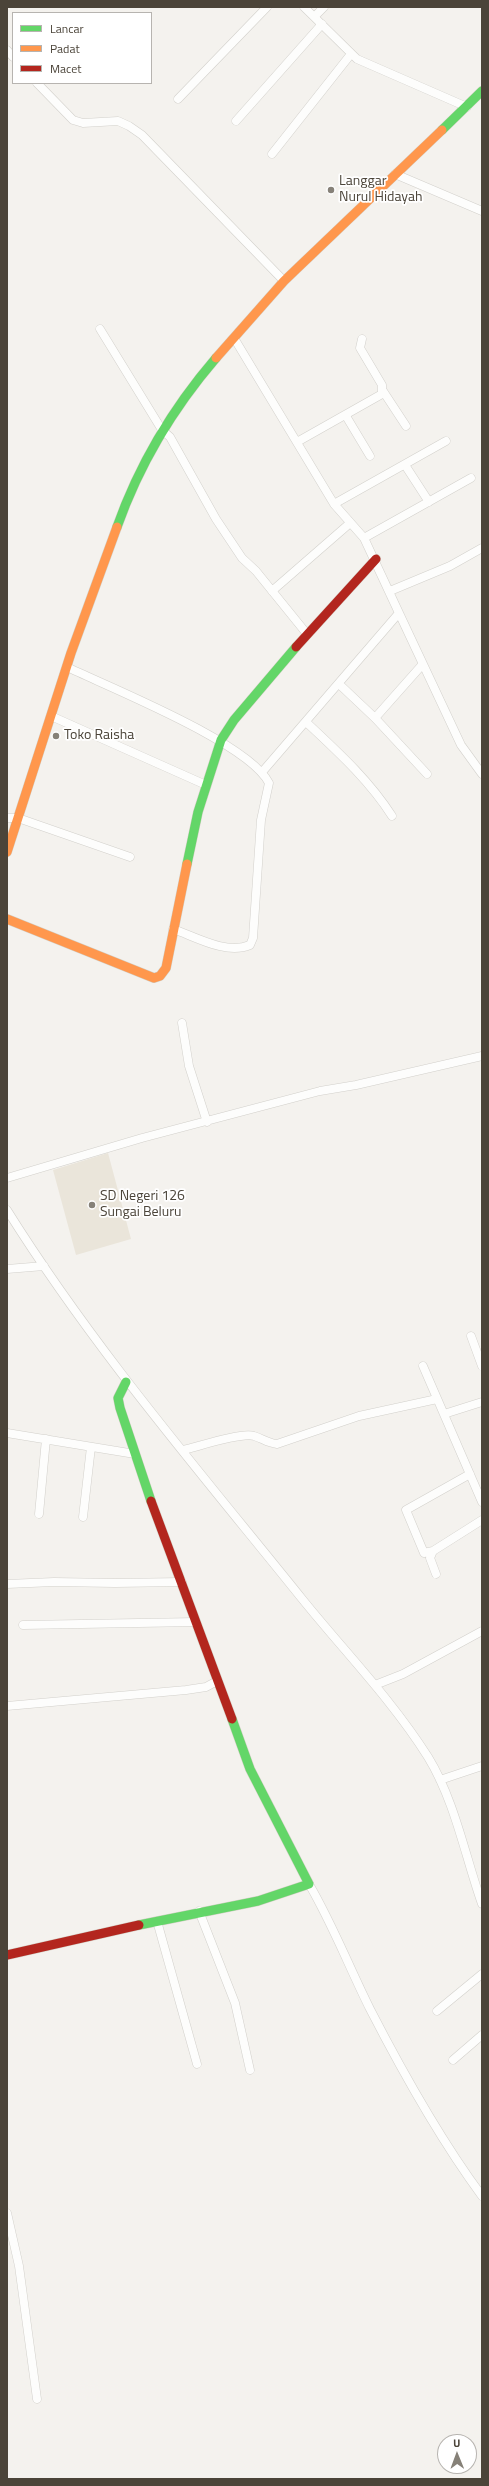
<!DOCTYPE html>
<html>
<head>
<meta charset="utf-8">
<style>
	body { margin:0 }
	#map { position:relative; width:489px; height:2486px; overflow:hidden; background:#f4f2ee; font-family:"Titillium Web",sans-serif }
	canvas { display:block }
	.frame { position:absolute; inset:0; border:8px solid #4b4439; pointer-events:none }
	.legend { position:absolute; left:12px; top:12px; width:140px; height:72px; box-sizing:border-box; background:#fff; border:1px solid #b7b4b0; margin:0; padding:5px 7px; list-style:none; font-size:12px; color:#4b4439 }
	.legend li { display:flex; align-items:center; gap:8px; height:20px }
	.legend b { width:20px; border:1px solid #b7b4b0 }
	.north { position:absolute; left:437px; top:2434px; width:40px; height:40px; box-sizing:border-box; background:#fff; border:1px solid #b7b4b0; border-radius:50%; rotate:359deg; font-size:11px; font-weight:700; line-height:16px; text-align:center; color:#4b4439 }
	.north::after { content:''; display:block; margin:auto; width:14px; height:18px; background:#868178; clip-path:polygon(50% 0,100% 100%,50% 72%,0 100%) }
</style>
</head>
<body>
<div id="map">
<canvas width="489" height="2486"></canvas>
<div class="frame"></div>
<ul class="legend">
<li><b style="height:5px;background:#63d668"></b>Lancar</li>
<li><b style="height:5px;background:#ff974d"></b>Padat</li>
<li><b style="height:5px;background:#b3261e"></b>Macet</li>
</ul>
<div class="north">U</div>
</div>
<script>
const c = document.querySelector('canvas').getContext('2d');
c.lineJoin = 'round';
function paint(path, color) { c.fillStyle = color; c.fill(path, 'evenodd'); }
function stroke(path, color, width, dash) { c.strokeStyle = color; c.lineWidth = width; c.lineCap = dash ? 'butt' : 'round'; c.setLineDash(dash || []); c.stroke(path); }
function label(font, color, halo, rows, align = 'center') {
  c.font = font + ' "Titillium Web",sans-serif'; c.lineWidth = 3.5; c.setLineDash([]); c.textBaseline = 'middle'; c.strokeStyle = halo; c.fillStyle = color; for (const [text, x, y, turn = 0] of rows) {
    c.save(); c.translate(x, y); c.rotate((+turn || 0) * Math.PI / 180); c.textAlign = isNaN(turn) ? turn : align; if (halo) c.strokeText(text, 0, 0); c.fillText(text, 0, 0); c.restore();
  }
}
const education = new Path2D(`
	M108,1153L131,1239L76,1255L53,1170Z`);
const street = new Path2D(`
	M304,7L357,59L467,107
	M315,16L324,7
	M7,50L13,57
	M37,83L73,120L83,123L118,121L129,126L142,135L284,281
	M178,99L267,7
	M236,121L322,24
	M272,154L351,54
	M395,174L482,211
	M100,329L162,430L170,437L216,519L242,558L256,571L307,634
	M234,338L334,504L364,538L399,613L263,771
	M383,391L406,426
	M346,416L370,456
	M297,442L382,394V385L360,348L362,339
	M405,465L429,502
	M334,504L446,441
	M364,538L471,478
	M272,591L349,524
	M390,591L450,566L482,548
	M399,613L461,745L482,774
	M67,667C111,688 249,743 269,783L261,820L253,938L250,945C226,955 196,937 173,929
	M339,684L375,718L427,774
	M51,716L206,785
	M375,718L422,665
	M306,722C338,752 369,780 392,816
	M7,818H18L130,857
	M182,1023L189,1066L207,1122
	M7,1178L142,1138L320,1091L356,1085L482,1056
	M7,1210C94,1349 201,1473 303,1600C345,1652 392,1700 428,1757C455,1801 465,1856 482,1904
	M7,1269L44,1266
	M471,1336L482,1366
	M423,1366L482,1502
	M444,1414L482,1402
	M7,1433L135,1454
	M183,1450C197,1447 241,1432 254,1436C262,1438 267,1443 277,1444L359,1416L437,1399
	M39,1514L46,1439
	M83,1517L91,1447
	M433,1551L424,1553L406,1510L470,1474
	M436,1574L430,1558L433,1551L482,1520
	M7,1584L54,1582L115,1583L182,1582
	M23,1625L196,1622
	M375,1685L403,1674L482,1631
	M7,1706L186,1690L206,1687L217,1681
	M440,1780L482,1766
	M309,1884C333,1925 349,1967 370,2009C403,2073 439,2138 482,2196
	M199,1911L235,2003L250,2070
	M157,1921L197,2064
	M437,2011L482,1974
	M453,2060L482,2035
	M7,2213L19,2266L37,2399`);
const fast = new Path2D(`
	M442,130L482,91
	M117,527C139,465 173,408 216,358
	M187,864L198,812L221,740L234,720L296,647
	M126,1382L118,1398L120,1408L151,1501
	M139,1925L258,1901L309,1884L250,1769L232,1719`);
const slow = new Path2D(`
	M216,358L284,281L442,130
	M7,852L71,653L117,527
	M7,919L154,978L160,976L166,968L187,864`);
const jam = new Path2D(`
	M296,647L376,559
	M151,1501L232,1719
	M7,1955L139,1925`);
const markers = [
	[331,190,4,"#868178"],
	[56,736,4,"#868178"],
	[92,1205,4,"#868178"]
];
const poiNames = [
	["Langgar",339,182],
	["Nurul Hidayah",339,198],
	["Toko Raisha",64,736],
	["SD Negeri 126",100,1197],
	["Sungai Beluru",100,1213]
];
paint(education, '#eae5da');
stroke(street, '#d2d0cb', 9);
stroke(fast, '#d3cfc5', 10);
stroke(slow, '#d3cfc5', 10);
stroke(jam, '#d3cfc5', 10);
stroke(street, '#fdfdfc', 8);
stroke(fast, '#63d668', 9);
stroke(slow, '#ff974d', 9);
stroke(jam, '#b3261e', 9);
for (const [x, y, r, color] of markers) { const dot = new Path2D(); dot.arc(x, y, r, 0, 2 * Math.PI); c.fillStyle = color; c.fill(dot); stroke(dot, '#fff', 1.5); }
label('14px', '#4b4439', '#fff', poiNames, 'left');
</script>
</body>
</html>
